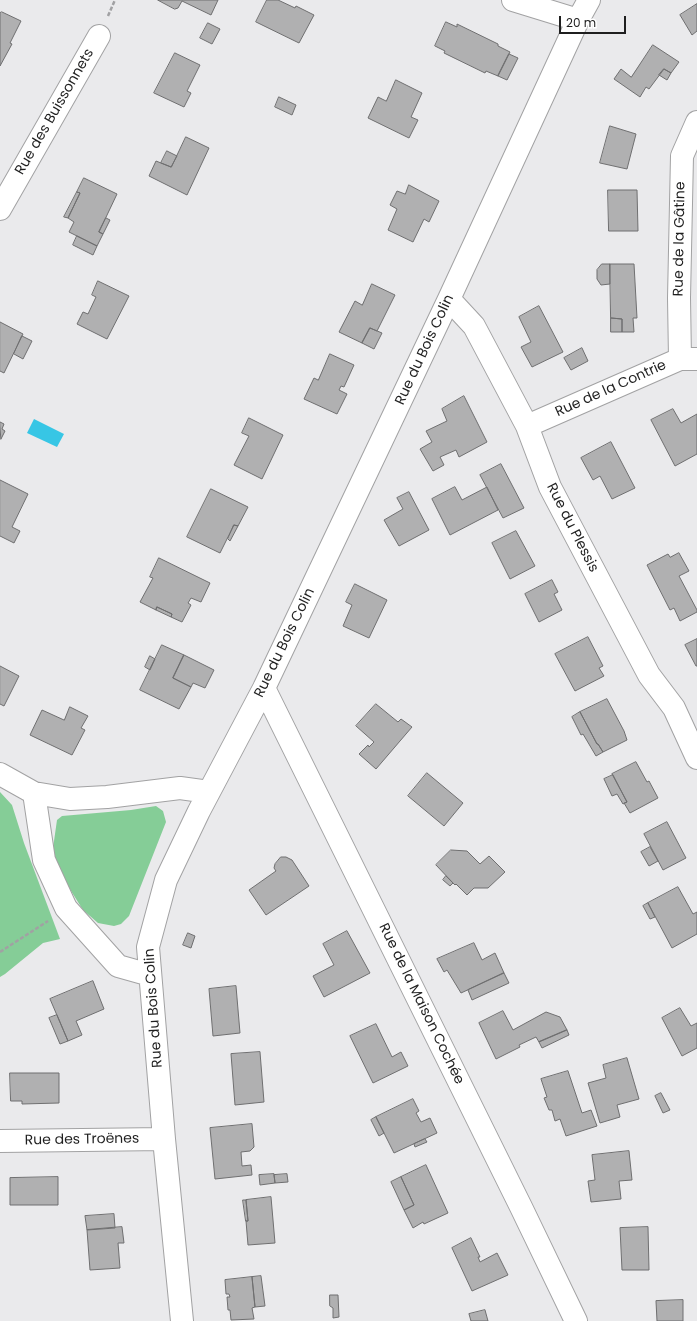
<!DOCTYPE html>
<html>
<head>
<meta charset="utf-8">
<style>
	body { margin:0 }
	#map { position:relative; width:697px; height:1321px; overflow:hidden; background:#eaeaec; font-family:Poppins,sans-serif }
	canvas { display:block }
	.scale { position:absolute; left:559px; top:16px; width:67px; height:18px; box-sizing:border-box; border:2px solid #1f1f1f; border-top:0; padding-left:5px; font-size:12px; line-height:14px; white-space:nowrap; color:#1f1f1f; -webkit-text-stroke:3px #fff; paint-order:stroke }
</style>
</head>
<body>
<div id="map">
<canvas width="697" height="1321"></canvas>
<div class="scale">20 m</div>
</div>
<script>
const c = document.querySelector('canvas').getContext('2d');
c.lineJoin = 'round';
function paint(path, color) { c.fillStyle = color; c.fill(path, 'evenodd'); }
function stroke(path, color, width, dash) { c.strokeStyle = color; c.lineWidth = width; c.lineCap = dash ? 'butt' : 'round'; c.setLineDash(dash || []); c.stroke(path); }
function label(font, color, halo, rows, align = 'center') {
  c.font = font + ' Poppins,sans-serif'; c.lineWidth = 3.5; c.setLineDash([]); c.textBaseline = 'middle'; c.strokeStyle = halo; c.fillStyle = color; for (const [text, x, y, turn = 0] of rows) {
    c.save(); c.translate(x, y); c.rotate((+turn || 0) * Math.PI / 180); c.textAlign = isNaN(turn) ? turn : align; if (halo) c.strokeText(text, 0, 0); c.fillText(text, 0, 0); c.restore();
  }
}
const green = new Path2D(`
	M0,792L12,805L24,843L60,939L43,943L5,974L0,977Z
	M156,806L163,811L166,822L129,916L121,924L114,926L98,923L83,910L56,867L53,848L57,820L62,816L131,810Z`);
const water = new Path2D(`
	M34,419L64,434L57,447L27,433Z`);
const building = new Path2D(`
	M158,0H218L211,15L182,1L178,8L175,9Z
	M267,0H278L295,8L296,6L314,15L299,43L256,22Z
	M697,4V31L692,35L680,15Z
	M2,12L21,21L10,43L12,44L0,66V13Z
	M446,22L457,27V24L498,44V46L510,52L498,76L486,71L485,73L444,53L445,51L435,46Z
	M208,23L220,29L212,44L200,38Z
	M653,45L679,62L671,73L664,69L649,89L646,87L640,97L614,79L621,69L631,77Z
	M175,53L200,65L187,91L191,93L184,107L154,93Z
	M509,54L518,58L507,80L498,76Z
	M664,69L671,73L667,80L659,75Z
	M396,80L422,93L411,117L418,120L409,138L368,118L378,97L386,101Z
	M279,97L296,105L292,115L275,107Z
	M610,126L636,134L627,169L600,163Z
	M186,137L209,148L187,195L149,176L156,161L171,167Z
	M167,151L177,156L171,167L161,163Z
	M84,178L117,194L99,232L103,234L97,246L69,232L74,222L68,218L80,193L77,192Z
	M409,185L439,201L429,222L424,219L413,242L388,230L397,209L390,205L397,191L405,194Z
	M608,190H637L638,231H609Z
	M77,192L80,193L68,218L64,217Z
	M106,218L110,220L103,234L99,232Z
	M77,236L97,246L93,255L73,245Z
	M602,264H610V284L601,285L597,279V270Z
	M610,264H634L637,318H633L634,332H622V319L611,318Z
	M98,281L129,296L107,339L77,324L83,312L88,314L96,297L92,295Z
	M372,284L395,295L377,331L370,328L362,343L339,332L355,301L362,305Z
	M539,306L563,352L532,367L521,347L531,342L519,317Z
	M611,318L622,319V332H611Z
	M0,322L23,334L4,373L0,371Z
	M370,328L382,333L374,349L362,343Z
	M22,336L32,341L23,359L14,354Z
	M582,348L588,361L571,370L564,358Z
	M330,354L354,365L344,387L341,386L339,390L347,394L337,414L304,399L314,378L318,380Z
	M464,396L487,442L459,457L456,450L440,457L444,465L433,471L420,449L432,442L426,431L447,421L442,409Z
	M673,409L681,423L697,414V454L675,466L651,420Z
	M249,418L283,435L262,479L234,465L249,436L242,433Z
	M0,422L4,424L2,429L5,431L1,439Z
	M611,442L635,488L612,499L600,476L593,480L581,458Z
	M501,464L524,508L503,518L480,475Z
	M0,480L28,494L12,527L20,531L14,543L0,536Z
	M455,487L462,500L487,487L498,510L450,535L432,499Z
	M211,489L248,507L238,526L234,525L220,553L187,537Z
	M409,492L429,530L399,546L384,520L403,509L397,498Z
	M234,525L238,526L230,541L228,539Z
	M516,531L535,566L510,579L492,543Z
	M679,553L689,571L679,576L697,610V612L680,621L674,608L670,610L647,565L668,554L670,557Z
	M159,558L210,583L201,602L191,598L188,603L191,605L182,622L171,617L172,614L157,607L156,610L140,602L153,578L150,577Z
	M552,580L558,592L554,594L562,610L539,622L525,594Z
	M355,584L387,600L369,638L343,626L352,605L346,602Z
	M157,607L172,614L171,617L156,610Z
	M588,637L603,666L599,668L604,676L575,691L555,654Z
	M697,639V666H696L685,645Z
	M162,645L184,655L173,678L191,687L179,709L140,690Z
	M184,655L214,670L205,688L193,683L191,687L173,678Z
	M150,656L155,659L150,670L145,667Z
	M0,666L19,676L4,706L0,704Z
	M607,699L624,731L627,740L603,752L598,744H597L580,712Z
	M376,704L398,722L401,719L412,727L376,769L359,754L368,745L369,747L374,742L356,726Z
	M70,707L88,716L81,728L85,730L72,755L30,735L42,710L64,720Z
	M580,712L597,744H598L603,752L596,756L583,734L581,735L572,717Z
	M636,762L647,782L649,781L658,798L630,813L624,803L627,802L612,774Z
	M427,773L463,803L444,826L408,796Z
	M613,775L627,802L623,804L617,794L612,796L604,779Z
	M667,822L686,858L663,870L644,834Z
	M650,847L658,861L649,866L641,852Z
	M451,850L467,851L480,864L489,856L505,872L488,888H474L467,895L456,884L455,885L453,883L436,865Z
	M281,857H286L292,860L309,886L266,915L249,890L276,871L274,868L275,864Z
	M446,876L453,883L450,886L443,880Z
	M678,887L693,914L697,912V934L672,948L648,903Z
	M648,903L655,917L650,919L643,906Z
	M347,931L370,973L324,997L313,976L334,965L323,944Z
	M188,933L195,936L191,948L183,945Z
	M474,943L482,960L495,953L504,973L461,993L447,970L444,972L437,959Z
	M504,973L509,983L472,1000L468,990Z
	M93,981L104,1009L76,1021L82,1035L68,1041L50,999Z
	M236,986L240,1033L213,1036L209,989Z
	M680,1008L691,1026L697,1023V1048L682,1056L662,1018Z
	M503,1011L513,1030L546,1012L560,1017L567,1030L539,1042L536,1037L519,1045L520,1047L496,1059L479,1023Z
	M57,1015L68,1041L60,1044L49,1018Z
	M376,1024L392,1057L401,1052L408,1066L373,1083L350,1036Z
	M567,1030L569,1035L542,1048L539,1042Z
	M260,1052L264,1102L235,1105L231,1054Z
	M627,1058L639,1099L617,1105L620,1117L600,1123L588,1083L606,1078L603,1065Z
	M568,1071L582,1113L591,1110L597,1126L566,1136L560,1119L555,1121L552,1110H549L544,1098L547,1097L541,1079Z
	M10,1073H59V1103L22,1104V1101H11Z
	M661,1093L670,1110L663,1113L655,1096Z
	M413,1099L419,1111L416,1113L421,1122L430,1118L437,1133L394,1153L376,1117Z
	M376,1117L384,1133L379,1136L371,1120Z
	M252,1124L254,1147L250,1151L241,1152L242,1166L251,1165L252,1175L215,1179L210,1128Z
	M425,1139L427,1142L415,1147L414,1144Z
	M629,1151L632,1180L619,1181L621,1199L591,1202L588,1181L595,1180L592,1155Z
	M426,1165L448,1213L424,1224L423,1222L413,1228L404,1210L414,1205L401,1177Z
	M274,1174L275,1183L260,1185L259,1175Z
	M287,1174L288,1182L275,1183L274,1175Z
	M58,1177V1205H10V1178Z
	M401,1177L414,1205L404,1210L391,1182Z
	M271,1197L275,1243L248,1245L246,1221H248L246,1200Z
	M243,1200H246L248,1221H246Z
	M114,1214L115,1228L87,1230L85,1216Z
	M122,1227L124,1243H118L120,1268L90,1270L87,1230Z
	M648,1227L649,1270H622L620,1228Z
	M471,1238L480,1257H478L480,1262L497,1253L508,1275L472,1291L452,1248Z
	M261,1276L265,1306L255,1307L252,1277Z
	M252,1277L255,1307L252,1308L254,1319L231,1320L230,1310H228L227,1297H230L229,1294H226L225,1280Z
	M330,1295H338L339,1317L333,1318V1308L330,1306Z
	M683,1300V1321H657L656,1301Z
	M485,1310L488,1321H471L469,1314Z`);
const path = new Path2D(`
	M108,16L115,0
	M0,952L48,921`);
const minor = new Path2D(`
	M513,0L578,20
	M0,209L99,36
	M449,299L474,326L527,426L550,487L649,675L674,708L697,758
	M680,359L679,298L682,156L697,122
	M527,426L680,359H697
	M264,688L521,1207L576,1321
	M0,774L34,793L70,799L107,797L180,788L209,792
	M34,793L44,860L66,908L118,966L150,975
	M0,1141L164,1139
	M182,1321L164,1139L148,947L166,880L199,811L264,688L449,299L578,20L589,0`);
const streetNames = [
	["Rue des Buissonnets",55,112,-60],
	["Rue de la Gâtine",680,239,-89],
	["Rue du Bois Colin",425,350,-65],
	["Rue de la Contrie",611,389,-24],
	["Rue du Plessis",572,528,63],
	["Rue du Bois Colin",285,643,-64],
	["Rue de la Maison Cochée",421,1004,64],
	["Rue du Bois Colin",154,1008,-94],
	["Rue des Troënes",82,1140,-1]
];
paint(green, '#85cd97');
paint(water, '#37c6e5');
paint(building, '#b0b0b1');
stroke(building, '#6f6f70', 1);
stroke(minor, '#a2a2a3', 24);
stroke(path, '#a1a1a3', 2.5, [4, 2]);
stroke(minor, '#fff', 22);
label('14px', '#1f1f1f', '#fff', streetNames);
</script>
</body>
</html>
